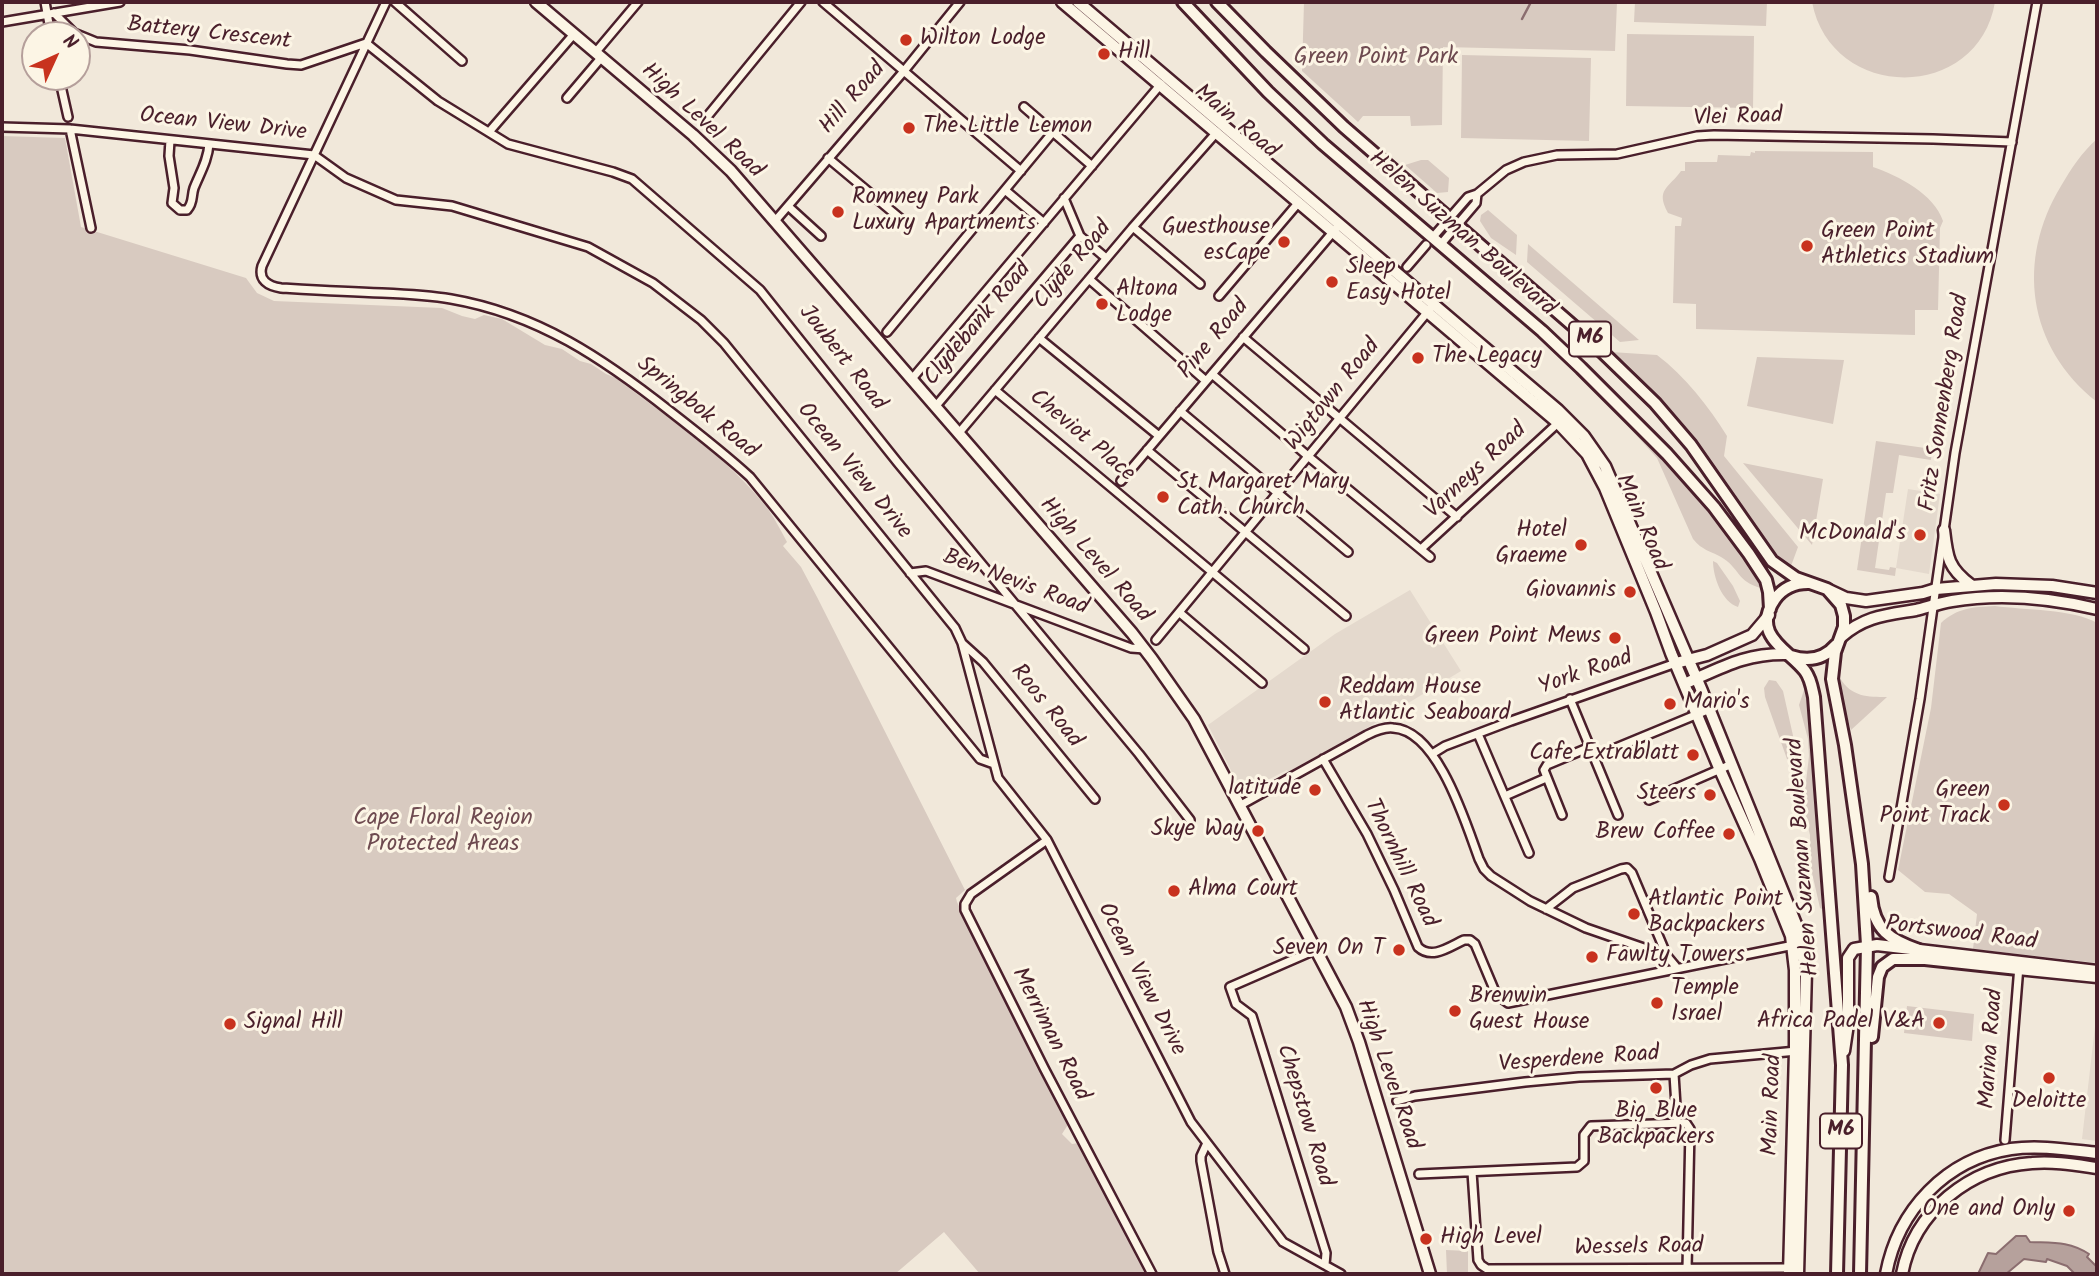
<!DOCTYPE html>
<html>
<head>
<meta charset="utf-8">
<style>
	body { margin:0 }
	#map { position:relative; width:2099px; height:1276px; overflow:hidden; background:#f1e8da; font-family:Kalam,sans-serif }
	canvas { display:block }
	.frame { position:absolute; inset:0; border:4px solid #4a1f2b; pointer-events:none }
	.north { position:absolute; left:21px; top:21px; width:70px; height:70px; box-sizing:border-box; background:#fcf5e5; border:2px solid #b59f9b; border-radius:50%; rotate:45deg; font-size:19px; font-weight:700; line-height:28px; text-align:center; color:#4a1f2b }
	.north::after { content:''; display:block; margin:auto; width:24px; height:32px; background:#c8321e; clip-path:polygon(50% 0,100% 100%,50% 72%,0 100%) }
</style>
</head>
<body>
<div id="map">
<canvas width="2099" height="1276"></canvas>
<div class="frame"></div>
<div class="north">N</div>
</div>
<script>
const c = document.querySelector('canvas').getContext('2d');
c.lineJoin = 'round';
function paint(path, color) { c.fillStyle = color; c.fill(path, 'evenodd'); }
function stroke(path, color, width, dash) { c.strokeStyle = color; c.lineWidth = width; c.lineCap = dash ? 'butt' : 'round'; c.setLineDash(dash || []); c.stroke(path); }
function label(font, color, halo, rows, align = 'center') {
  c.font = font + ' Kalam,sans-serif'; c.lineWidth = 6; c.setLineDash([]); c.textBaseline = 'middle'; c.strokeStyle = halo; c.fillStyle = color; for (const [text, x, y, turn = 0] of rows) {
    c.save(); c.translate(x, y); c.rotate((+turn || 0) * Math.PI / 180); c.textAlign = isNaN(turn) ? turn : align; if (halo) c.strokeText(text, 0, 0); c.fillText(text, 0, 0); c.restore();
  }
}
const built = new Path2D(`
	M1908,489L1940,494L1929,574L1896,568Z
	M1410,590L1461,671L1362,731L1288,772L1287,770L1256,786L1257,789L1251,793L1241,790L1208,725L1335,634Z
	M2097,1009V1141L2082,1139Z`);
const green = new Path2D(`
	M1304,2H1617L1615,51L1443,47L1442,125L1411,126L1410,116H1363L1358,122L1302,71Z
	M1635,2H1767L1766,26L1634,22Z
	M1812,2H1995C1978,103 1831,102 1812,2Z
	M1627,34L1754,36L1753,108L1626,106Z
	M1462,55L1591,58L1589,141L1461,138Z
	M2,136L65,138L81,227L246,278L257,293L274,301L442,308L462,316L475,319L484,315L502,319L545,345L562,349L580,361L591,364L606,374L616,378C668,418 727,456 768,509C775,519 781,531 787,542L783,546L801,567L817,597L965,890L956,898L957,902L1037,1068L1069,1123L1062,1134L1072,1144L1079,1143L1147,1274H980L944,1232L895,1274H2Z
	M2097,139V402C2027,347 2016,260 2061,186C2071,169 2082,152 2097,139Z
	M1755,151L1873,152V167C1899,176 1934,194 1943,221L1940,228L1938,310H1915V335L1696,329V304L1673,303L1675,226H1681L1682,218L1668,213C1655,189 1669,188 1681,171H1685V162H1717L1718,155L1750,156L1751,152L1755,153Z
	M1421,160H1428L1449,178L1448,192L1437,193L1405,165Z
	M1488,210L1517,235L1516,255L1491,238L1480,221L1481,215Z
	M1528,244L1639,340L1620,342L1527,262Z
	M1611,352L1657,355C1685,376 1709,407 1727,436L1724,456L1798,547L1791,566C1758,543 1735,496 1712,464C1693,436 1671,409 1647,385C1636,374 1625,360 1611,352Z
	M1757,357L1844,360L1833,424L1747,406Z
	M1626,424C1649,435 1670,467 1687,486C1713,518 1745,550 1761,588C1737,582 1739,567 1721,557C1709,550 1703,551 1693,539L1657,458Z
	M1876,441L1932,449L1931,460L1899,455L1893,493H1886L1875,568L1889,570L1890,567L1896,568L1895,576L1857,570Z
	M1743,463L1823,479L1812,545Z
	M1713,561L1717,563L1733,586L1740,601L1738,607C1722,602 1713,577 1713,561Z
	M1995,606C2023,610 2074,609 2097,623V963L1973,949L1977,914L1949,894L1925,892L1898,870L1931,708L1941,623C1957,608 1973,607 1995,606Z
	M1801,678L1807,692L1822,909L1820,908L1810,864V835L1805,815L1804,799L1809,756L1808,739L1799,705L1804,690Z
	M1840,678C1851,697 1868,697 1887,697L1851,730L1840,694Z
	M1769,680L1776,681L1783,691L1794,740L1790,760L1787,759L1765,697L1764,688Z
	M1907,1006L1974,1014L1972,1041L1904,1033Z
	M1446,1250L1468,1251V1274H1447Z`);
const water = new Path2D(`
	M2016,1236H2026L2030,1242C2053,1243 2069,1241 2089,1254L2087,1257L2097,1267V1274H2075L2067,1266L2047,1259L2046,1262L2024,1259L2006,1274H1978L1988,1253L1996,1254Z`);
const stream = new Path2D(`
	M1522,19L1531,2`);
const street = new Path2D(`
	M45,2L51,35
	M386,2L262,266C258,280 268,286 281,288C315,290 348,292 382,293C405,294 428,295 451,299C538,314 604,359 671,412C698,433 725,454 750,477L980,759L994,764
	M395,2L462,61
	M823,2L1021,171
	M54,13L74,33L96,42L190,50L287,64L301,65L366,43L438,101L508,144L613,172L632,179L760,290L898,463L1139,754L1190,820
	M2,22L120,2
	M595,53L638,2
	M59,77L68,117
	M567,98L601,58
	M1024,107L1092,166
	M706,118L801,2
	M2,127L70,129L314,155L346,178L396,200L452,206L588,247L653,283L701,320L724,343L955,628L962,643L998,778L1047,840L1191,1122L1283,1242L1341,1274
	M70,129L91,228
	M489,132L574,34
	M170,140L169,156L174,188L172,203L180,210H187C194,202 191,197 194,188C200,173 208,160 209,144
	M828,158L901,219
	M1005,190L1044,223
	M1064,198L1080,236L1106,258
	M788,206L821,236
	M775,221L904,71L960,2
	M1133,227L1200,284
	M1433,237L1468,197L1477,194L1506,170L1524,162L1557,155L1617,154L1697,136L1714,135L1933,139L2012,142
	M1441,244L1476,203L1477,194
	M1407,267L1426,245
	M1089,279L1206,381
	M1219,296L1299,202
	M887,332L1053,132
	M1243,337L1457,517
	M1039,338L1159,436
	M1212,374L1309,457L1430,557
	M911,380L1161,84
	M995,390L1304,649
	M935,407L1080,236
	M1180,411L1348,552
	M958,434L1133,227L1217,132
	M1147,450L1346,616
	M1121,481L1339,225
	M1421,549L1558,423
	M910,573L926,571L1131,648L1145,649
	M1180,613L1262,683
	M1156,640L1430,309
	M962,643L983,662L1095,799
	M1570,699L1618,815
	M1478,734L1529,853
	M1432,754L1445,746L1511,721L1676,663
	M1594,757L1710,709
	M1323,759L1367,834L1394,890L1418,947C1432,960 1449,947 1464,940H1470L1475,944L1496,994L1508,1003L1794,945
	M1505,796L1546,778
	M1649,800L1732,764
	M1239,806L1367,735C1375,731 1384,727 1393,728C1438,730 1466,824 1479,859L1484,869L1491,876L1530,901L1586,928L1667,956L1677,968
	M1562,815L1544,770L1547,765L1590,747
	M1047,840L971,894L965,904V910L1044,1068L1152,1274
	M1889,877L1920,699L1955,453L2037,2
	M1546,909L1573,888L1621,869L1627,868L1632,873L1667,956
	M1315,950L1230,987L1236,1004L1252,1016L1326,1253L1325,1265
	M1674,1074L1677,1122
	M1397,1101L1415,1096L1525,1082L1579,1077L1674,1074L1691,1065L1710,1059L1797,1051
	M2005,1140L2019,966
	M1207,1143L1201,1156V1161L1218,1252L1225,1274
	M1472,1172L1478,1260L1481,1265L1487,1269L1791,1268
	M1419,1174L1577,1167L1584,1161V1135L1591,1126L1686,1123L1690,1129L1687,1269`);
const secondary = new Path2D(`
	M536,2L693,135L731,171L1132,633L1152,659L1194,719L1346,1007L1359,1042L1430,1274
	M1062,2L1558,423L1587,454L1605,488L1656,612L1671,653L1720,770L1760,859L1791,936L1795,970V1051L1789,1274
	M1078,2L1558,410L1584,436L1605,466L1702,691L1798,929L1806,970L1798,1274
	M1944,530C1947,557 1948,568 1971,585
	M1829,590L1846,598L1866,601L1923,593L1936,589L1996,584L2052,586L2097,593
	M1841,637C1865,616 1886,615 1916,610C1928,607 1940,603 1952,601C2000,593 2051,598 2097,609
	M1676,663L1707,655L1752,635L1769,615
	M1684,684C1721,668 1745,653 1787,654
	M2018,969L2097,977
	M1844,1051L1848,1024V958L1854,949L1877,945L2097,971
	M1886,1274C1898,1210 1946,1159 2011,1149C2040,1145 2069,1150 2097,1153
	M1902,1274C1914,1211 1970,1167 2032,1163C2054,1161 2076,1165 2097,1168`);
const primary = new Path2D(`
	M1183,2L1268,92L1323,144L1542,331L1581,368L1667,454L1714,507L1749,554L1766,580L1769,592L1770,609
	M1217,2L1266,52L1344,127L1593,343L1655,403L1691,445L1772,561L1796,578L1827,589L1841,605L1844,616V627L1835,652L1832,679L1845,745L1862,864L1867,945L1860,1274
	M1808,583C1795,583 1783,588 1775,599C1750,635 1789,650 1805,671C1811,679 1812,688 1814,697L1842,1065L1837,1274
	M1791,656C1809,662 1824,659 1836,645
	M1871,897C1874,930 1890,940 1919,950
	M1872,1037L1878,977L1882,967L1893,959H1925L2018,969`);
const markers = [
	[906,40,7,"#c8321e"],
	[1104,54,7,"#c8321e"],
	[909,128,7,"#c8321e"],
	[838,212,7,"#c8321e"],
	[1284,242,7,"#c8321e"],
	[1807,246,7,"#c8321e"],
	[1332,282,7,"#c8321e"],
	[1102,304,7,"#c8321e"],
	[1418,358,7,"#c8321e"],
	[1163,497,7,"#c8321e"],
	[1920,535,7,"#c8321e"],
	[1581,545,7,"#c8321e"],
	[1630,592,7,"#c8321e"],
	[1615,638,7,"#c8321e"],
	[1325,702,7,"#c8321e"],
	[1670,704,7,"#c8321e"],
	[1693,755,7,"#c8321e"],
	[1315,790,7,"#c8321e"],
	[1710,795,7,"#c8321e"],
	[2004,805,7,"#c8321e"],
	[1258,831,7,"#c8321e"],
	[1729,834,7,"#c8321e"],
	[1174,891,7,"#c8321e"],
	[1634,914,7,"#c8321e"],
	[1399,950,7,"#c8321e"],
	[1592,957,7,"#c8321e"],
	[1657,1003,7,"#c8321e"],
	[1455,1011,7,"#c8321e"],
	[1939,1023,7,"#c8321e"],
	[230,1024,7,"#c8321e"],
	[2049,1078,7,"#c8321e"],
	[1656,1088,7,"#c8321e"],
	[2069,1211,7,"#c8321e"],
	[1426,1239,7,"#c8321e"]
];
const shields = [
	[1590,339,42],
	[1841,1131,42]
];
const shieldNames = [
	["M6",1590,339],
	["M6",1841,1131]
];
const streetNames = [
	["Battery Crescent",209,35,6],
	["Hill Road",854,99,-49],
	["Vlei Road",1738,119,-2],
	["High Level Road",701,122,43],
	["Main Road",1235,123,40],
	["Ocean View Drive",223,126,6],
	["Helen Suzman Boulevard",1461,235,41],
	["Clyde Road",1074,266,-50],
	["Clydebank Road",979,325,-50],
	["Pine Road",1215,340,-50],
	["Joubert Road",841,359,52],
	["Wigtown Road",1334,396,-51],
	["Fritz Sonnenberg Road",1946,403,-81],
	["Springbok Road",696,409,39],
	["Cheviot Place",1081,437,40],
	["Ocean View Drive",853,472,51],
	["Varneys Road",1477,472,-43],
	["Main Road",1640,523,67],
	["High Level Road",1094,561,49],
	["Ben Nevis Road",1015,584,20],
	["York Road",1586,674,-19],
	["Roos Road",1045,707,51],
	["Helen Suzman Boulevard",1805,857,-94],
	["Thornhill Road",1399,864,64],
	["Portswood Road",1961,935,7],
	["Ocean View Drive",1140,980,63],
	["Merriman Road",1049,1035,63],
	["Marina Road",1993,1049,-86],
	["Vesperdene Road",1579,1061,-4],
	["High Level Road",1387,1075,71],
	["Main Road",1774,1105,-88],
	["Chepstow Road",1303,1116,73],
	["Wessels Road",1639,1249,-1]
];
const poiNames = [
	["Wilton Lodge",920,40],
	["Hill",1118,54],
	["The Little Lemon",923,128],
	["Romney Park",852,199],
	["Luxury Apartments",852,225],
	["Guesthouse",1270,229,"right"],
	["esCape",1270,255,"right"],
	["Green Point",1821,233],
	["Athletics Stadium",1821,259],
	["Sleep",1346,269],
	["Easy Hotel",1346,295],
	["Altona",1116,291],
	["Lodge",1116,317],
	["The Legacy",1432,358],
	["St Margaret Mary",1177,484],
	["Cath. Church",1177,510],
	["Hotel",1567,532,"right"],
	["Graeme",1567,558,"right"],
	["McDonald's",1906,535,"right"],
	["Giovannis",1616,592,"right"],
	["Green Point Mews",1601,638,"right"],
	["Reddam House",1339,689],
	["Atlantic Seaboard",1339,715],
	["Mario's",1684,704],
	["Cafe Extrablatt",1679,755,"right"],
	["latitude",1301,790,"right"],
	["Green",1990,792,"right"],
	["Point Track",1990,818,"right"],
	["Steers",1696,795,"right"],
	["Skye Way",1244,831,"right"],
	["Brew Coffee",1715,834,"right"],
	["Alma Court",1188,891],
	["Atlantic Point",1648,901],
	["Backpackers",1648,927],
	["Seven On T",1385,950,"right"],
	["Fawlty Towers",1606,957],
	["Temple",1671,990],
	["Israel",1671,1016],
	["Brenwin",1469,998],
	["Guest House",1469,1024],
	["Africa Padel V&A",1925,1023,"right"],
	["Signal Hill",244,1024],
	["Deloitte",2049,1103,"center"],
	["Big Blue",1656,1113,"center"],
	["Backpackers",1656,1139,"center"],
	["One and Only",2055,1211,"right"],
	["High Level",1440,1239]
];
const parkNames = [
	["Green Point Park",1376,59],
	["Cape Floral Region",443,820],
	["Protected Areas",443,846]
];
paint(built, '#e4d9cd');
paint(green, '#d8cac0');
paint(water, '#b6a19c');
stroke(water, '#8b6d6f', 2);
stroke(stream, '#8b6d6f', 2.5);
stroke(street, '#4a1f2b', 12);
stroke(secondary, '#4a1f2b', 15);
stroke(primary, '#4a1f2b', 16);
stroke(street, '#fcf5e5', 7);
stroke(secondary, '#fcf5e5', 10);
stroke(primary, '#fcf5e5', 10);
for (const [x, y, r, color] of markers) { const dot = new Path2D(); dot.arc(x, y, r, 0, 2 * Math.PI); c.fillStyle = color; c.fill(dot); stroke(dot, '#fcf5e5', 2.5); }
for (const [x, y, w] of shields) { const box = new Path2D(); box.roundRect(x - w / 2, y - 17.5, w, 35, 5); c.fillStyle = '#fcf5e5'; c.fill(box); stroke(box, '#4a1f2b', 2); }
label('bold 21px', '#4a1f2b', null, shieldNames);
label('23px', '#4a1f2b', '#fcf5e5', streetNames);
label('23px', '#4a1f2b', '#fcf5e5', poiNames, 'left');
label('23px', '#6e4a50', '#fcf5e5', parkNames);
</script>
</body>
</html>
